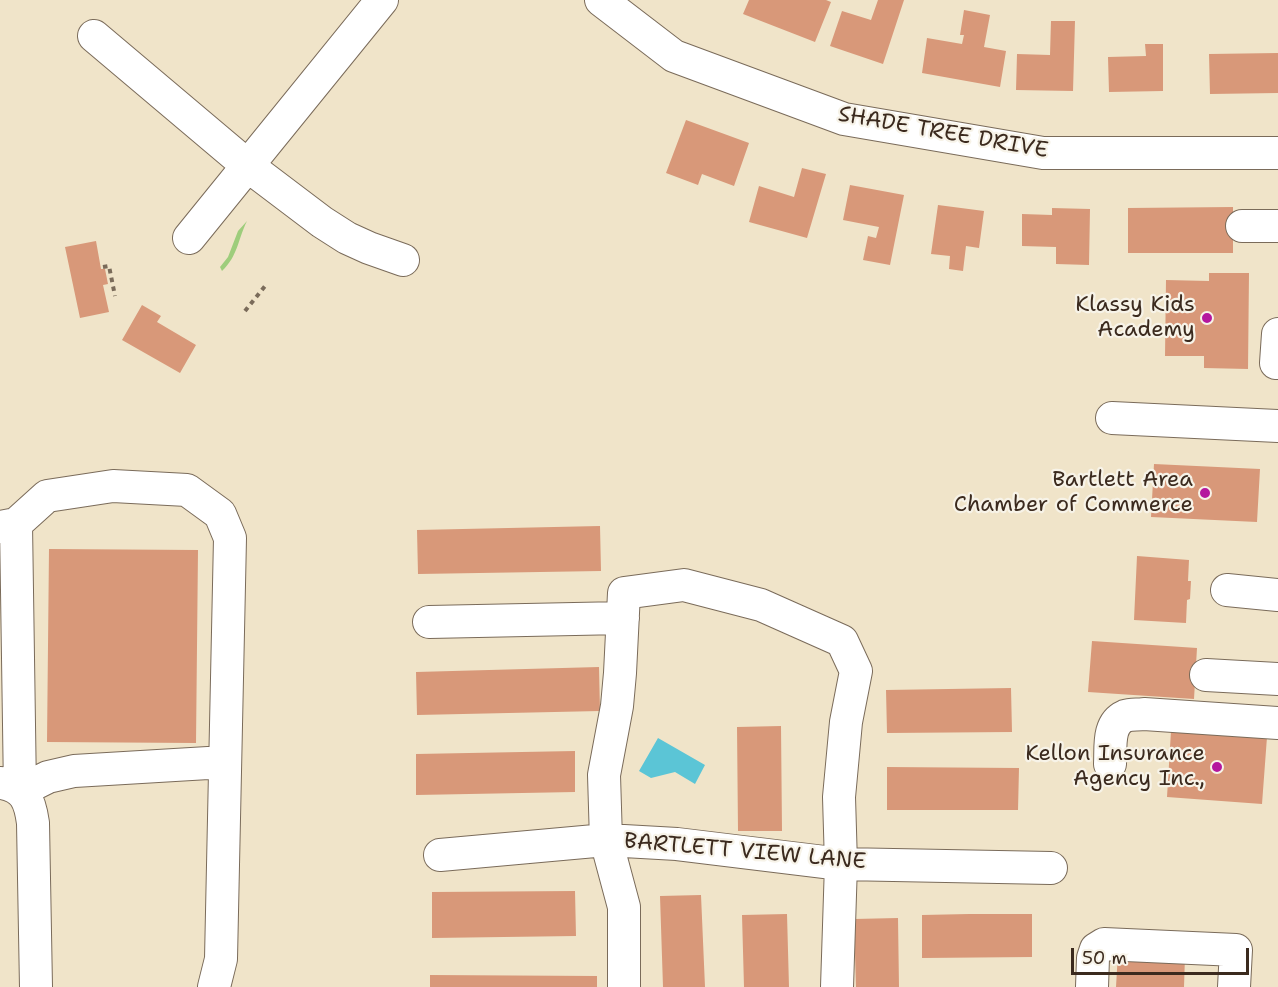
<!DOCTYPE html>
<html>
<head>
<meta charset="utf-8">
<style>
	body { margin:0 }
	#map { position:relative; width:1278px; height:987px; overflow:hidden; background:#f0e4c9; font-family:"Shantell Sans",sans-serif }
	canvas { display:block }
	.scale { position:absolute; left:1071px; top:948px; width:178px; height:27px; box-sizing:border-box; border:3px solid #3b2a1e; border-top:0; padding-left:8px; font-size:18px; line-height:21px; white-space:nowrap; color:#3b2a1e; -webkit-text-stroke:4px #f7f3e8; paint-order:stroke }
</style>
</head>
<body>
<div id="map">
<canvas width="1278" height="987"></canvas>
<div class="scale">50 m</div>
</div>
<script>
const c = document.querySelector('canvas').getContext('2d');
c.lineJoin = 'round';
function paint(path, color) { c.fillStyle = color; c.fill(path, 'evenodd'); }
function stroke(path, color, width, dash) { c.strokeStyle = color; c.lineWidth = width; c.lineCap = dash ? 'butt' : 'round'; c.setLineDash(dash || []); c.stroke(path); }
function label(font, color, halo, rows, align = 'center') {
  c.font = font + ' "Shantell Sans",sans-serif'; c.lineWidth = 4.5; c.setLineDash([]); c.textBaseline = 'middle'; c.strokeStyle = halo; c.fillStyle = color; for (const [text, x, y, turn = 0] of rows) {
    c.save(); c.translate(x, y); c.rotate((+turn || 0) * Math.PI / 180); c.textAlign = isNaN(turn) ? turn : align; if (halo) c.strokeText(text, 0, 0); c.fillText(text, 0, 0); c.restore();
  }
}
const green = new Path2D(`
	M247,221C238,239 238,256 222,271L220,267L228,257L238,231Z`);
const water = new Path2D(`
	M658,738L705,765L695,784L675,772L651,778L639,771Z`);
const building = new Path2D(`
	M749,0H826L831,2L815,42L743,14Z
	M878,0H904L883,64L830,46L842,11L871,20Z
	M964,10L990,15L984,47L1006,51L1000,87L922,73L927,38L962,44L964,35H960Z
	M1051,21H1075L1073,91L1016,90L1017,54L1050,55Z
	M1145,44H1163V91L1109,92L1108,57L1146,56Z
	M1278,53V93L1210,94L1209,54Z
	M686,120L749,143L734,186L702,174L698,185L666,173Z
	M802,168L826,174L807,238L749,222L759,186L794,197Z
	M850,185L904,195L890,265L863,260L868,236L876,238L879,227L843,220Z
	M938,205L984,211L979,248L966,246L963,271L949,269L950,256L931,254Z
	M1233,207V253H1128V208Z
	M1052,208L1090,209L1089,265L1056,264V247L1022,246V214L1052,215Z
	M96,241L101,269H105L108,284L103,285L109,312L80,318L65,247Z
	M1209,273H1249L1248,369L1204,368V356H1165L1166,280L1209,281Z
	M142,305L161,316L157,322L196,345L180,373L122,340Z
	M1154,464L1260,469L1257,522L1151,517Z
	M600,526L601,571L418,574L417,530Z
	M49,549L198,550L196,743L47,742Z
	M1137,556L1189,560L1188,581H1191L1190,599L1187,600L1186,623L1134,620Z
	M1092,641L1197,648L1194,699L1088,692Z
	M599,667L600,711L417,715L416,672Z
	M1011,688L1012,732L887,733L886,690Z
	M781,726L782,831H738L737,727Z
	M1171,731L1267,737L1262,804L1167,797Z
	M575,751V792L416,795V754Z
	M887,767L1019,768L1018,810H887Z
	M575,891L576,936L432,938V892Z
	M701,895L705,987H663L660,896Z
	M787,914L789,987H744L742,915Z
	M969,914H1032V957L922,958V915Z
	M898,918L899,987H856L854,919Z
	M1118,952L1185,956L1184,987H1116Z
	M430,975L597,976V987H430Z`);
const path = new Path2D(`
	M103,267L109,266L115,296
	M245,311L265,286`);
const minor = new Path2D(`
	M601,0L674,56L844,119L1043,153H1278
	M94,36L248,166L322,222L347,238L369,248L403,260
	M1242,226H1278
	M189,238L382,0
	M1278,334L1276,363H1278
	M1112,418L1278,426
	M16,524L47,496L113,486L187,490L220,514L230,538L221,959L214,987
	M0,527L16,524L20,791L48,777L74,771L225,762
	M1227,590L1278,595
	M429,622L623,618
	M1206,675L1278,679
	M1110,764C1111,748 1107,724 1125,716C1131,714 1138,715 1144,714L1278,723
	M1,783C25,787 30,801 33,823L36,987
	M440,855L606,840L677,844L841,864L1051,868
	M624,987V907L606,840L604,775L617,706L620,673L624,593L684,585L761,605L842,641L856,671L846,722L839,797L841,864L837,987
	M1092,987L1093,958L1096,949L1104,944L1236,950L1234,987`);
const markers = [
	[1207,318,6,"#b5179e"],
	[1205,493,6,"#b5179e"],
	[1217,767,6,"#b5179e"]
];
const streetNames = [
	["SHADE TREE DRIVE",943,133,10],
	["BARTLETT VIEW LANE",745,852,5]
];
const poiNames = [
	["Klassy Kids",1195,305],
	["Academy",1195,330],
	["Bartlett Area",1193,480],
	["Chamber of Commerce",1193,505],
	["Kellon Insurance",1205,754],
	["Agency Inc.,",1205,779]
];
paint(green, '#9ecd7c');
paint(water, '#5bc5d6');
paint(building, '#d89879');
stroke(minor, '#7a6b5a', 34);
stroke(path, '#7a6b5a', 4, [4.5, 4.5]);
stroke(minor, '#fff', 32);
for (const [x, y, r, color] of markers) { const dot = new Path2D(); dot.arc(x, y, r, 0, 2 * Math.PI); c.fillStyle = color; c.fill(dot); stroke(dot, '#f7f3e8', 2); }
label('22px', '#3b2a1e', '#f7f3e8', streetNames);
label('22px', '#3b2a1e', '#f7f3e8', poiNames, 'right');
</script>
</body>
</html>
